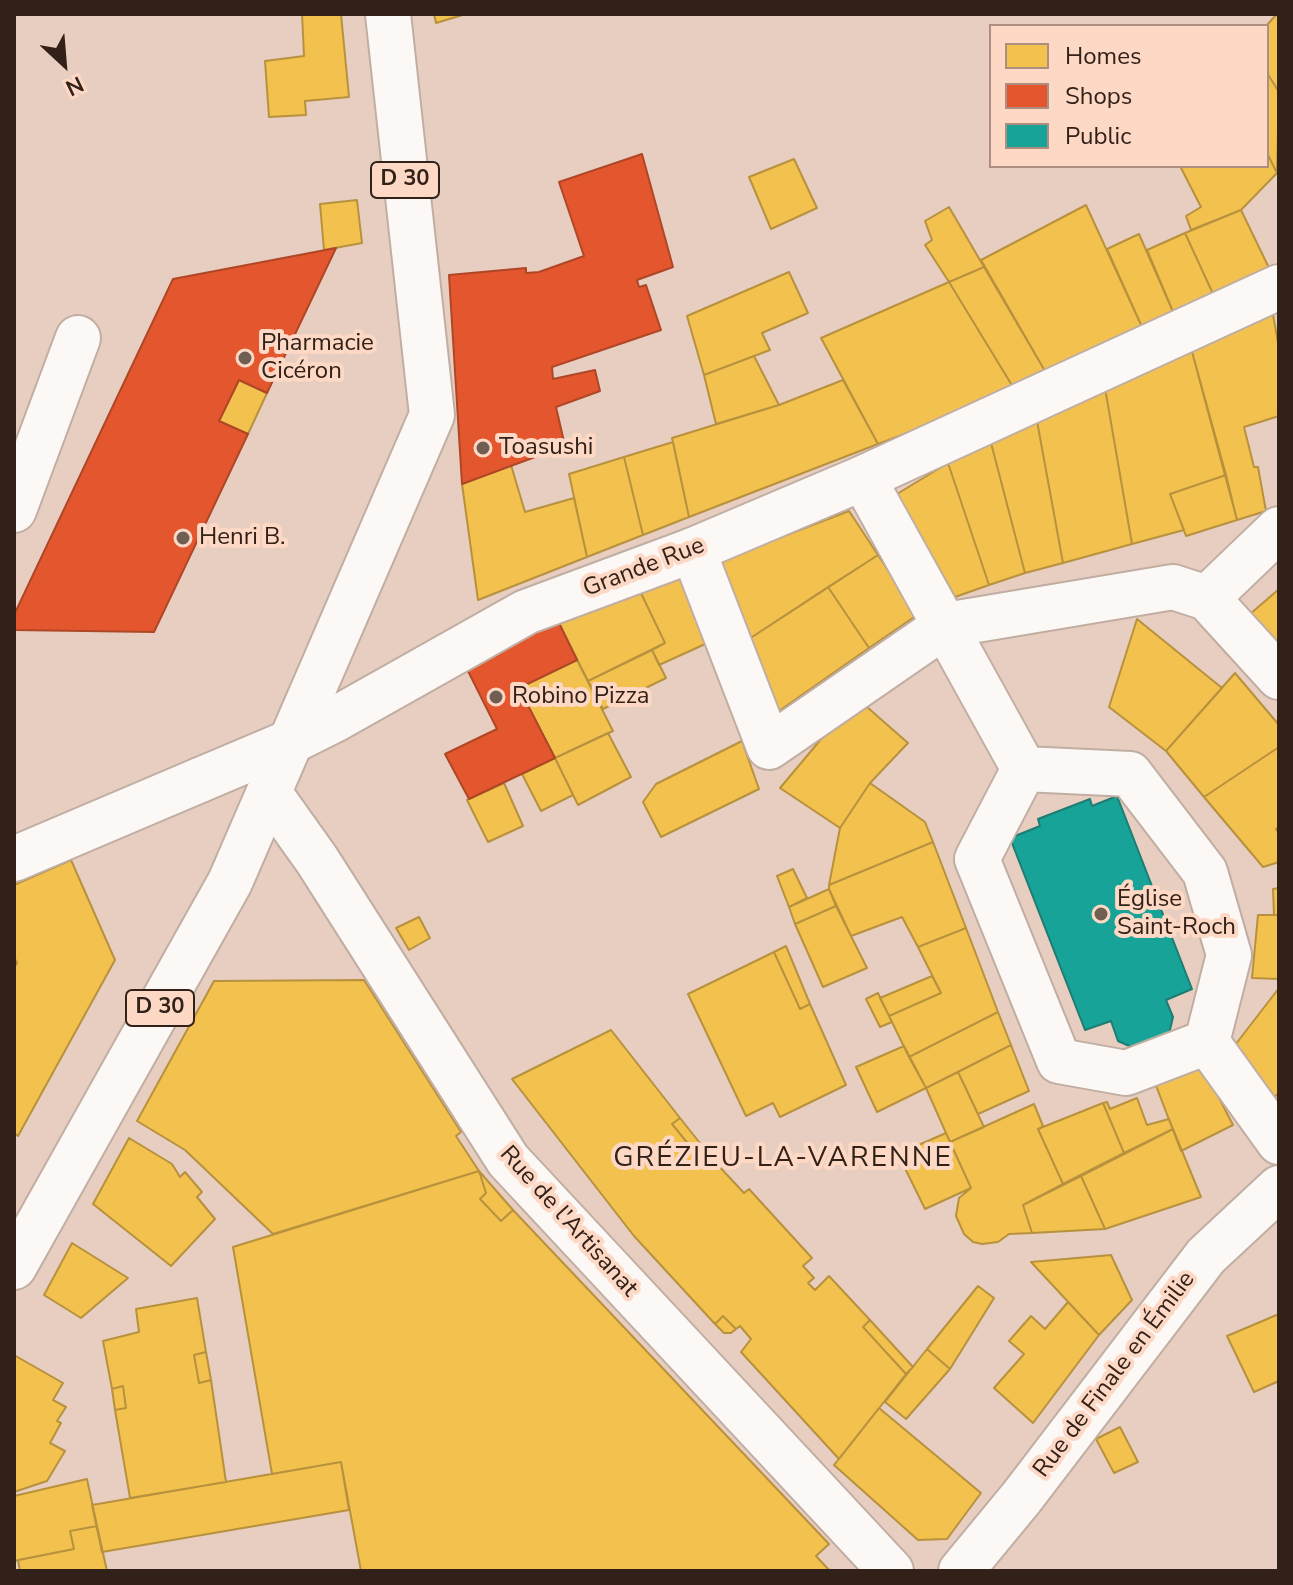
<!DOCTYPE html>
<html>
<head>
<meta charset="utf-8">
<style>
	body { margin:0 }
	#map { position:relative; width:1293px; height:1585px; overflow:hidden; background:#e7cec0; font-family:"Nunito Sans",sans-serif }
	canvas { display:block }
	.frame { position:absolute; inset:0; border:16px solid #322118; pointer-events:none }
	.legend { position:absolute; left:989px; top:24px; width:280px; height:144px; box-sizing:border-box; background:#fdd8c5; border:2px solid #ac8f80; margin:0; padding:10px 14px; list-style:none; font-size:24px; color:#322118 }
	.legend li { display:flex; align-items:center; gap:16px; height:40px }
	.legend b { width:40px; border:2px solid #ac8f80 }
	.north { position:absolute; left:24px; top:24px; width:80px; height:80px; -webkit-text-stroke:6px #fdd8c5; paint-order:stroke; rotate:154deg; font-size:22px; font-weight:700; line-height:32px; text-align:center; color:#322118 }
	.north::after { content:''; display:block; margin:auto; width:28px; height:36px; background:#322118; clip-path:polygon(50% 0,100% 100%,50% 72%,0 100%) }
</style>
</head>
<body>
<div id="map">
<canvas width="1293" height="1585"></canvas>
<div class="frame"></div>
<ul class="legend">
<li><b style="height:22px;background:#f2c14e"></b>Homes</li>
<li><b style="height:22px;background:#e4572e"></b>Shops</li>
<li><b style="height:22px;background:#17a398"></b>Public</li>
</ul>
<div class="north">N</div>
</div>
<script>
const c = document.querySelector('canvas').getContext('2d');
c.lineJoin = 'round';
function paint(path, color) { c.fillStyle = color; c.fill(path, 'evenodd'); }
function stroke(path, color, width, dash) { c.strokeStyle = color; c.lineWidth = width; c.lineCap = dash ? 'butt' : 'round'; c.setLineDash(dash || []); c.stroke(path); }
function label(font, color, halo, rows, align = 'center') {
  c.font = font + ' "Nunito Sans",sans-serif'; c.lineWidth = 8; c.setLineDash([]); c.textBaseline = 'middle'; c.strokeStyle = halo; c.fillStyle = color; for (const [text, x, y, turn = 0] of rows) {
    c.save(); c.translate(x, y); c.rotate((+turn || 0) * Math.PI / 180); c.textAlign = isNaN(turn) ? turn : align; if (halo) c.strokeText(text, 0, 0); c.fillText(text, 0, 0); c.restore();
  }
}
const homes = new Path2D(`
	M302,14H341L349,97L305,101L306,115L269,117L265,61L304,56Z
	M434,14H466L436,23Z
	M1277,14H1279V92L1267,73L1266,26Z
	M1267,73L1279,92L1277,173L1267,153Z
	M1267,153L1277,173L1241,210L1191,230L1186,216L1201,207L1180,166H1267Z
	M794,159L817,208L771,229L749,177Z
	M357,200L362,243L324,250L320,204Z
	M1086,205L1142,327L1045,371L981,260Z
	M949,207L984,267L949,282L925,245L932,240L925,221Z
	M1241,210L1270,270L1214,296L1185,233Z
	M1185,233L1214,296L1174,314L1147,250Z
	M1139,234L1174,314L1142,327L1107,249Z
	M984,267L1045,371L1013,387L949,282Z
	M789,272L808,313L762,333L770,350L704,375L687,316Z
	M949,282L1013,387L934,423L878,444L821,338Z
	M1272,309L1279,348V416L1244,427L1254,467H1258L1266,511L1237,520L1191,348Z
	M1191,348L1226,475L1170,494L1184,530L1132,544L1105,388Z
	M754,356L779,405L716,424L704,375Z
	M239,380L267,393L248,434L219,421Z
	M843,380L878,444L689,517L672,438L779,405Z
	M1105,388L1132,544L1063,563L1037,421Z
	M1037,421L1063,563L1025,573L991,443Z
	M673,442L689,517L643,535L624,457Z
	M991,443L1025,573L989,585L948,463Z
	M624,457L643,535L587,557L569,474Z
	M948,463L989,585L955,597L897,494Z
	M511,465L525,512L574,498L587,557L478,600L462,484Z
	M1226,475L1237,520L1186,536L1170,494Z
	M849,511L878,555L746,641L714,563Z
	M878,555L917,615L869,648L828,587Z
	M684,572L714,640L659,665L652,650L665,643L639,589Z
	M828,587L869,648L776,713L746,641Z
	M639,589L665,643L588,681L558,621Z
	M1279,589V647L1249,615Z
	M1137,619L1222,688L1166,751L1109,707Z
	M652,650L666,678L603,709L588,681Z
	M577,660L613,731L555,758L519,688Z
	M1235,673L1279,725V747L1204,797L1166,751Z
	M867,707L908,743L870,783L840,828L780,788L822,738Z
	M608,733L631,777L578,805L555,758Z
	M742,741L759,789L661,837L643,802L656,784Z
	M1279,747V827L1276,829L1279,834V862L1263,867L1204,797Z
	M555,758L573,795L541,811L522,774Z
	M504,783L523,826L488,842L467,800Z
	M870,783L925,822L933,842L829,885L840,828Z
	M933,842L966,928L918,947L902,917L851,936L829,889V885Z
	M71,860L115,960L18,1136L14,1133V968L17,963L14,957V885Z
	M793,869L807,898L789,907L777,876Z
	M1279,888V915H1274L1273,889Z
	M829,889L836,906L795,924L789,907Z
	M836,906L867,968L823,987L795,924Z
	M1258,915H1279V979L1252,978Z
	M419,917L430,938L409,950L396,928Z
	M966,928L998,1012L909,1057L889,1016L941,993L918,947Z
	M786,946L810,1004L800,1009L774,952Z
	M774,952L800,1009L810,1004L846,1085L780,1117L773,1103L746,1116L688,994Z
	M932,976L941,993L889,1016L880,998Z
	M364,980L461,1132L456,1136L479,1171L273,1234L185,1150L137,1121L214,981Z
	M1279,988V1094L1271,1098L1232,1049Z
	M878,993L892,1022L880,1027L866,999Z
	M998,1012L1011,1045L926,1088L909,1057Z
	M611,1030L680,1118L672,1124L707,1167L715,1162L744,1193L749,1189L812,1258L803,1266L814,1278L808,1283L815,1290L829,1276L870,1320L863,1327L906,1374L839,1459L741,1352L751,1339L740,1326L736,1329L723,1316L715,1324L634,1236L512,1079Z
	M1011,1045L1029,1091L978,1114L958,1072Z
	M904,1046L926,1088L877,1112L856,1067Z
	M1198,1057L1233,1125L1181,1151L1155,1083Z
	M958,1072L984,1127L950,1142L926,1088Z
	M1137,1098L1147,1125L1169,1119L1173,1129L1124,1153L1103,1103L1107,1102L1110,1109Z
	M1103,1103L1124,1153L1063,1184L1038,1129Z
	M1034,1104L1043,1126L1038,1129L1063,1184L1023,1205L1032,1233L1009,1234L998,1242L982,1244L973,1242L964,1234L956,1216L959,1198L971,1188L950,1142Z
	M680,1118L715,1162L707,1167L672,1124Z
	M1173,1129L1201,1197L1105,1229L1081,1176Z
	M946,1133L971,1188L925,1209L898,1154Z
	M129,1138L172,1164L180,1177L185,1172L202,1192L197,1197L215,1219L171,1266L93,1204Z
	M479,1171L486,1193L480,1199L501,1221L513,1210L829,1544L816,1556L830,1571H361L341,1462L272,1474L233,1247Z
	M479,1171L513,1210L501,1221L480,1199L486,1193Z
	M1081,1176L1105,1229L1032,1233L1023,1205Z
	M72,1243L128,1278L81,1318L44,1295Z
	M1111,1255L1132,1300L1099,1335L1031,1262Z
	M978,1286L994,1298L950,1369L927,1349Z
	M197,1298L206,1352L194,1355L199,1383L211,1380L226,1482L130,1498L115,1410L126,1408L123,1386L112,1389L103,1341L139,1332L136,1309Z
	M1068,1302L1099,1335L1033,1423L994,1388L1024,1354L1009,1341L1031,1316L1045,1329Z
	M1279,1314V1381L1254,1392L1227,1336Z
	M723,1316L736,1329L731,1333H724L715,1324Z
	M870,1320L913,1367L906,1374L863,1327Z
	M927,1349L950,1369L906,1419L885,1402Z
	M206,1352L211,1380L199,1383L194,1355Z
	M14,1355L63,1383L53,1400L66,1407L57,1421L61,1423L50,1443L65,1451L47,1481L14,1492Z
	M123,1386L126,1408L115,1410L112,1389Z
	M879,1408L981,1493L947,1539L918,1540L834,1465Z
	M1120,1427L1138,1462L1114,1473L1096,1439Z
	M341,1462L349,1510L102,1552L92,1505Z
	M87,1479L97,1526L70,1531L74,1549L14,1561V1496Z
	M97,1526L107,1571H20L18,1560L74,1549L70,1531Z`);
const shops = new Path2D(`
	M642,154L673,267L637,280L639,287L646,285L661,330L552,367L553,379L595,370L600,391L556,407L565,446L462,484L449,275L526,268V273L539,272L584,256L559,182Z
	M336,248L267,393L239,380L219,421L248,434L154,632L14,630V615L173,279Z
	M558,621L577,660L519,688L555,758L469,799L445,754L497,729L465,665Z`);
const public = new Path2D(`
	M1117,796L1192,989L1166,1000L1173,1017L1168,1038L1136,1049L1118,1041L1111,1021L1085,1030L1010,838L1040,826L1038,819L1090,799L1092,806Z`);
const street = new Path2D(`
	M863,478L1024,769
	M14,510L78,338
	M693,550L769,747L946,625L1173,587L1207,598L1279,677
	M1207,598L1279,529
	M1024,769L1130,774L1205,872L1229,955L1207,1042L1126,1073L1059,1061L977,859Z
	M270,794L317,860L508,1160L891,1571
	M14,859L200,780
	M1207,1042L1279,1142
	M961,1571L1022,1497L1206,1256L1279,1188`);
const secondary = new Path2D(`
	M200,780L290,742L334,720L526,612L693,550L863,478L1279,287`);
const primary = new Path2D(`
	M14,1267L230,882L432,415L388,14`);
const markers = [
	[245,358,8,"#715e53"],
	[483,448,8,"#715e53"],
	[183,538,8,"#715e53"],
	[496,697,8,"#715e53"],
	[1101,914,8,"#715e53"]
];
const shields = [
	[405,180,68],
	[160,1008,68]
];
const shieldNames = [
	["D 30",405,180],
	["D 30",160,1008]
];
const poiNames = [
	["Pharmacie",261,344],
	["Cicéron",261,372],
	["Toasushi",499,448],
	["Henri B.",199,538],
	["Robino Pizza",512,697],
	["Église",1117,900],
	["Saint-Roch",1117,928]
];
const streetNames = [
	["Grande Rue",644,568,-21],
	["Rue de l'Artisanat",568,1222,48],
	["Rue de Finale en Émilie",1115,1375,-53]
];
const quarterNames = [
	["GRÉZIEU-LA-VARENNE",783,1159]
];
paint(homes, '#f2c14e');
stroke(homes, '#b8913e', 2);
paint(shops, '#e4572e');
stroke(shops, '#af4727', 2);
paint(public, '#17a398');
stroke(public, '#1f7c72', 2);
stroke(street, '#c1aea3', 48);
stroke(secondary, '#c1aea3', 48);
stroke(primary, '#c1aea3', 48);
stroke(street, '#fbf8f6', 44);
stroke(secondary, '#fbf8f6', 44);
stroke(primary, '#fbf8f6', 44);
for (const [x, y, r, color] of markers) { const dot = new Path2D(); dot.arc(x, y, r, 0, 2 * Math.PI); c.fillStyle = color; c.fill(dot); stroke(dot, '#fdd8c5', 3); }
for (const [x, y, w] of shields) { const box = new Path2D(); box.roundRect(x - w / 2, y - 18, w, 36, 6); c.fillStyle = '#fdd8c5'; c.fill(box); stroke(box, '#322118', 2); }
label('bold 22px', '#322118', null, shieldNames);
label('24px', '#322118', '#fdd8c5', poiNames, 'left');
label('24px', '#322118', '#fdd8c5', streetNames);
c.letterSpacing = '2px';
label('28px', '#322118', '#fdd8c5', quarterNames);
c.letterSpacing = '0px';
</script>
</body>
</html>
